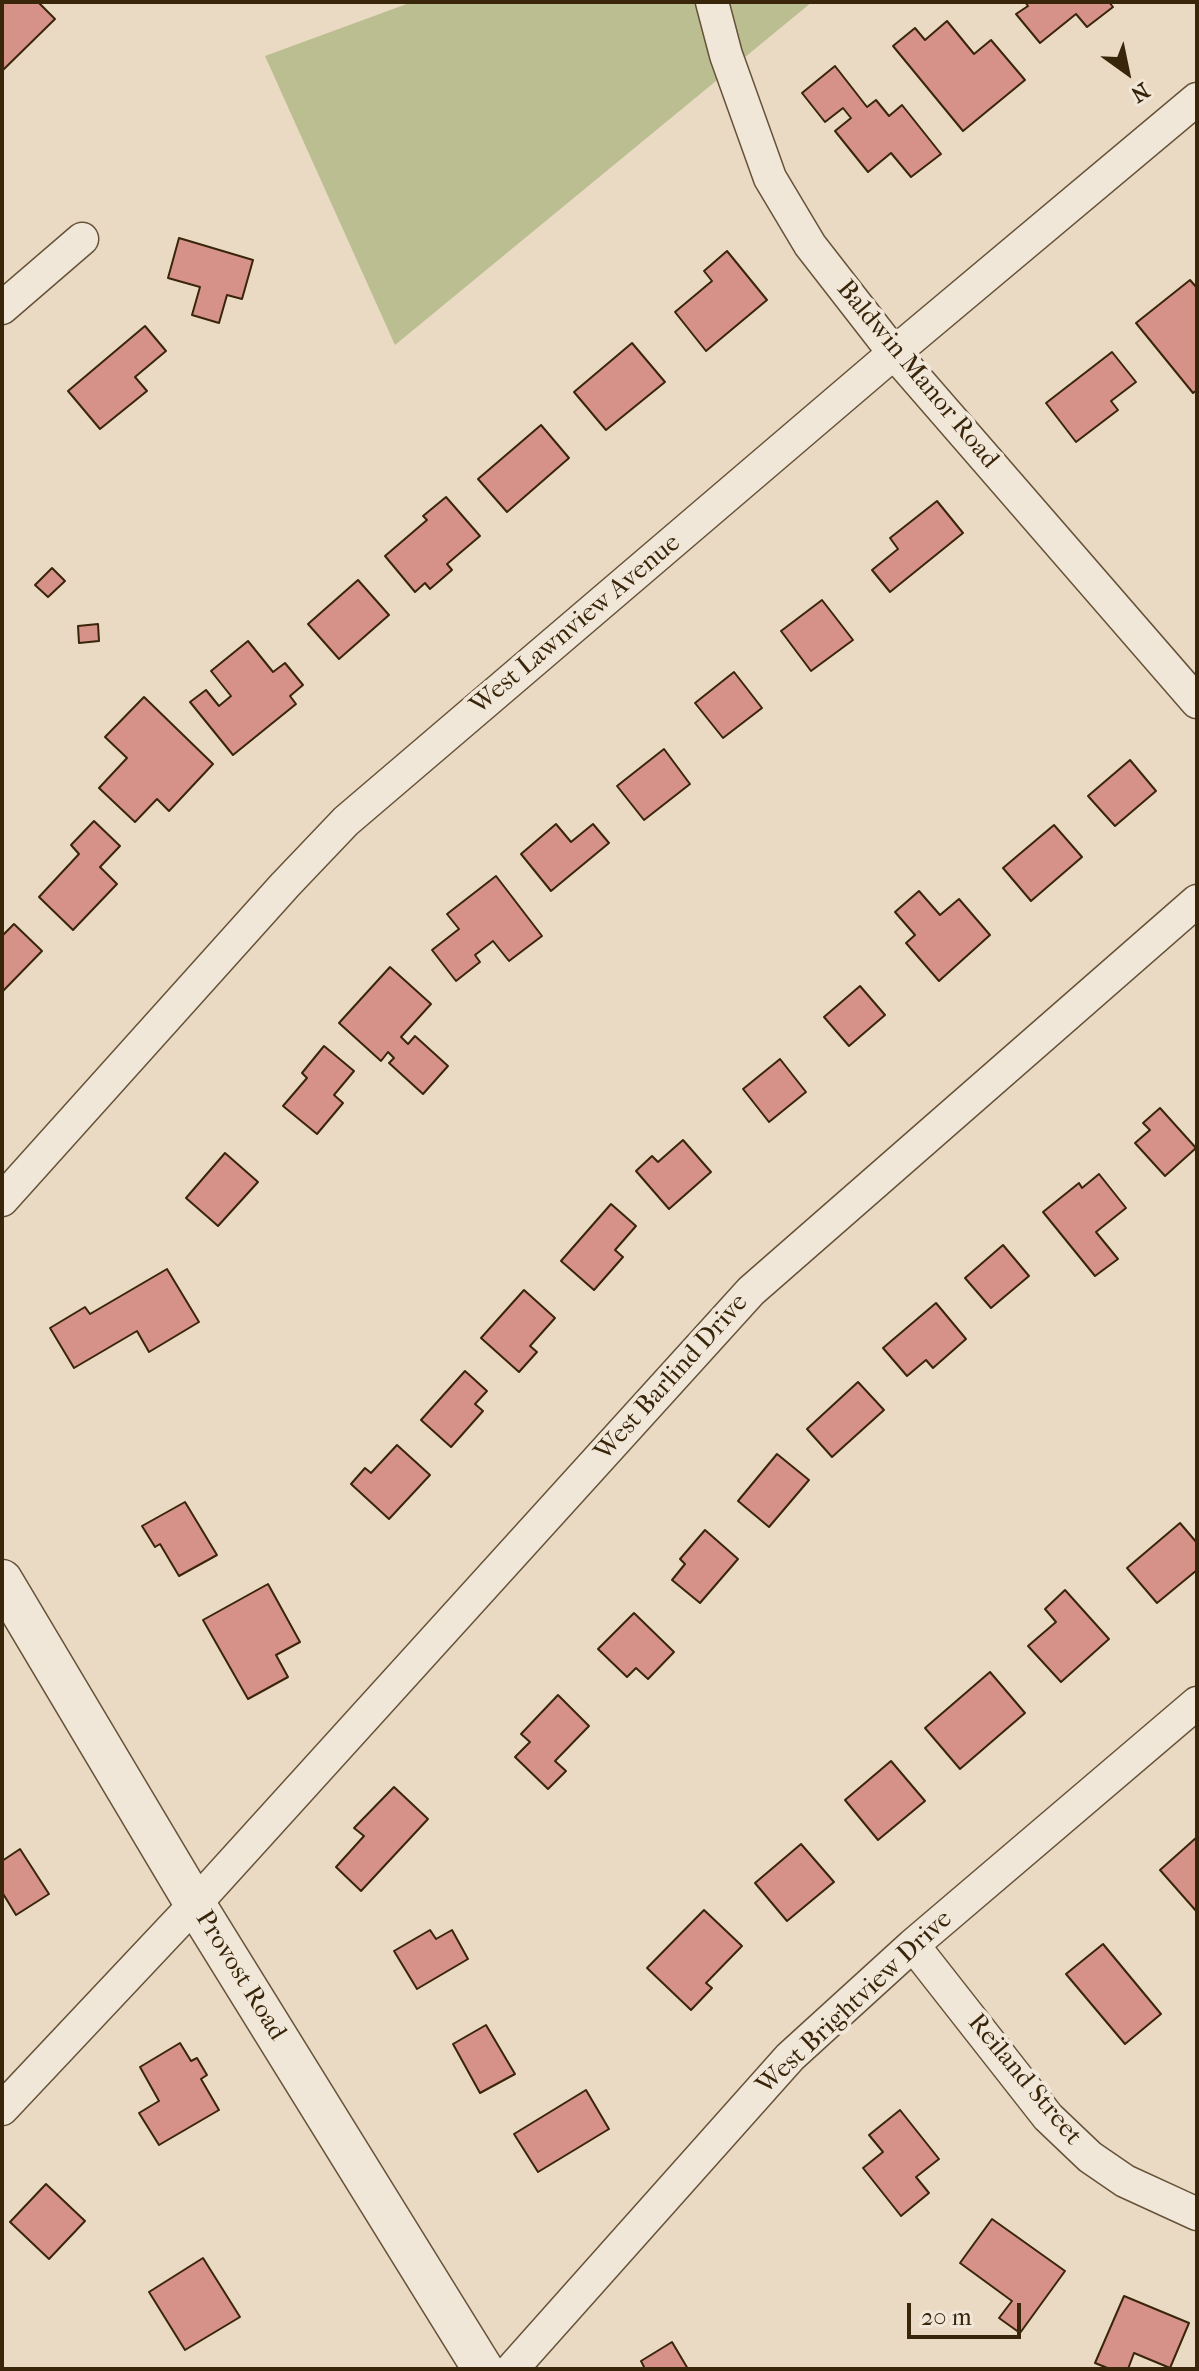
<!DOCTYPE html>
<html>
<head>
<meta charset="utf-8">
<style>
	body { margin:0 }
	#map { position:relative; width:1199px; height:2371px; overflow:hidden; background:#eadac3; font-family:"IM FELL French Canon",serif }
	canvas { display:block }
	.frame { position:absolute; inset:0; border:4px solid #392509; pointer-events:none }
	.north { position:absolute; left:1087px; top:32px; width:80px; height:80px; -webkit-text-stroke:6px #f1e7d8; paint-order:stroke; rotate:147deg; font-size:22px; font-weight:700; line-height:32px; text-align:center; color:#392509 }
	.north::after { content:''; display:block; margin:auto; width:28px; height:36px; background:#392509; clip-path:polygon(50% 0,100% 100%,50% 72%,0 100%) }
	.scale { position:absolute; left:907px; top:2303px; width:114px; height:36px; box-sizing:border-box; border:4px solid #392509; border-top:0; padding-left:10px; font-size:24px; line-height:28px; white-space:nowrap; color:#392509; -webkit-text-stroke:6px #f1e7d8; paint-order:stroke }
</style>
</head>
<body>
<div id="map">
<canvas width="1199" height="2371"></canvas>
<div class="frame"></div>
<div class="north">N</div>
<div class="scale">20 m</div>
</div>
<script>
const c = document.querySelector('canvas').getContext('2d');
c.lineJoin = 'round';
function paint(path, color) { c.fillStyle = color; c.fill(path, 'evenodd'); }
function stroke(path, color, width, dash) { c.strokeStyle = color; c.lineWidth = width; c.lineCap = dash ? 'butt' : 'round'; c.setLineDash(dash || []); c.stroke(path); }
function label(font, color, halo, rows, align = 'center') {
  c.font = font + ' "IM FELL French Canon",serif'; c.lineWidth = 8; c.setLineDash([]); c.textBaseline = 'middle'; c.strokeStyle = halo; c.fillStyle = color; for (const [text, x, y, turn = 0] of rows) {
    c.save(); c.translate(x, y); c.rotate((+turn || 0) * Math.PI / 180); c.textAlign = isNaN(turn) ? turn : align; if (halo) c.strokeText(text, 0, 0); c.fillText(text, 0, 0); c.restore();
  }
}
const green = new Path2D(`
	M412,2H812L395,345L265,56Z`);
const building = new Path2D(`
	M2,2H38L55,19L2,71Z
	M1025,2H1109L1113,7L1087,27L1076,14L1040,43L1016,14L1028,6Z
	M947,21L974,54L991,40L1025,80L963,131L893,46L915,28L925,40Z
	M835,66L867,107L876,100L889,116L902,105L941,154L911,177L891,153L868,172L835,131L851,118L843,108L825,122L802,93Z
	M179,238L253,260L242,299L227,295L219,323L192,315L200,287L168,278Z
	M727,251L767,300L706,351L675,312L712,281L704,271Z
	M1190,280L1197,288V390L1193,393L1136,323Z
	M145,326L166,351L135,377L147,391L100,429L68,391Z
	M632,343L665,382L606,430L574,392Z
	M1112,352L1136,382L1111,401L1118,410L1076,442L1046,403Z
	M541,425L569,458L507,512L478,479Z
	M446,497L480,536L447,564L452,570L430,589L425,583L415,592L385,556L427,520L423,516Z
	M937,501L963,533L890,592L872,570L898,549L890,538Z
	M52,568L65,581L48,597L35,585Z
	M358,580L389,615L339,659L308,624Z
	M822,600L853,640L811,671L781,631Z
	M98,624L99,641L79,643L78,626Z
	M248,641L273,672L285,663L303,685L290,696L296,704L233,755L190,702L206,690L219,706L231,696L211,671Z
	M734,672L762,708L723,738L695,703Z
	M144,697L213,764L169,811L157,799L135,822L99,788L127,758L105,737Z
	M664,749L690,784L644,820L617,786Z
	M1130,760L1156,791L1115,826L1088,796Z
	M94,821L120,846L100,867L117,884L73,930L39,897L79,854L71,845Z
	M556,824L571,842L593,824L609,843L551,891L521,854Z
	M1054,825L1082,857L1031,901L1003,868Z
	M496,876L542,936L509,961L493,941L475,955L480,962L456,981L432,950L459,929L447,914Z
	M919,891L940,915L959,899L990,935L939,981L906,943L915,935L895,912Z
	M14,924L42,951L2,992V936Z
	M390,967L431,1004L401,1037L408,1044L415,1036L448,1066L423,1094L389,1063L394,1058L388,1052L381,1061L339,1023Z
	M860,986L885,1015L849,1046L824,1017Z
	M324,1046L354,1071L334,1095L343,1103L317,1134L283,1106L307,1078L302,1073Z
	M780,1059L806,1092L769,1122L743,1089Z
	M1160,1108L1196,1148L1165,1176L1135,1143L1150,1130L1143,1123Z
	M683,1140L711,1172L669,1209L636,1171L652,1156L658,1162Z
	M225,1153L258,1182L218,1226L186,1198Z
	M1099,1174L1126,1208L1096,1232L1118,1259L1095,1276L1043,1212L1079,1183L1082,1188Z
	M611,1204L636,1226L615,1250L623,1257L594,1290L561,1261Z
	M1003,1245L1029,1276L991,1308L965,1278Z
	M167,1269L199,1322L149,1352L137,1331L74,1368L50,1328L85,1307L90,1314Z
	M524,1290L555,1318L530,1346L537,1352L519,1372L481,1338Z
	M936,1303L966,1339L933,1368L926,1360L907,1376L883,1348Z
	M465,1371L487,1391L475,1404L483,1411L451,1447L421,1420Z
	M858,1382L884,1410L832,1457L807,1429Z
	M397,1445L430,1475L389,1519L351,1484L365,1468L371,1473Z
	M777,1454L809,1480L769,1527L738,1501Z
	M185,1502L217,1555L179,1576L160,1544L155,1547L142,1526Z
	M1180,1523L1197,1543V1570L1157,1603L1127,1568Z
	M705,1530L738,1559L700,1603L672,1580L685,1564L680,1559Z
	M268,1584L300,1642L276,1655L288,1677L248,1699L203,1620Z
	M1065,1590L1109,1639L1061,1682L1028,1646L1056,1622L1045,1609Z
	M634,1613L674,1652L648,1679L636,1668L627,1677L598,1649Z
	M990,1672L1025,1713L960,1769L925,1728Z
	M558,1695L589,1726L555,1761L566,1771L548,1789L515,1757L530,1742L521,1734Z
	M891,1761L925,1801L878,1840L845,1800Z
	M394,1787L428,1819L361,1891L336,1867L364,1836L354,1828Z
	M1197,1837V1912L1160,1870Z
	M801,1844L834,1882L787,1921L755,1883Z
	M20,1849L49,1894L16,1915L2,1892V1861Z
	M704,1910L742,1946L706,1983L712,1988L691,2010L647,1968Z
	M430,1930L436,1939L452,1930L468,1959L417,1989L394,1951Z
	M1103,1944L1161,2014L1125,2044L1066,1974Z
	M486,2025L515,2074L480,2093L453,2044Z
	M180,2043L191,2061L197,2058L207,2075L201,2079L219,2110L159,2145L139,2113L159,2101L140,2067Z
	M586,2090L609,2129L538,2172L514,2134Z
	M900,2110L939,2159L916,2177L929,2193L901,2216L863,2168L883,2152L869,2135Z
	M46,2184L85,2221L49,2259L10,2222Z
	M992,2219L1065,2271L1020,2333L999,2318L1012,2301L960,2263Z
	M203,2258L240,2317L185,2350L149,2292Z
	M1124,2296L1189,2323L1170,2368L1134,2353L1128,2369H1110L1095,2363Z
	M672,2342L688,2369H645L641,2361Z`);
const minor = new Path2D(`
	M712,2L726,55L770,178L810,245L894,353L1197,702
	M2,308L82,239
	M2,1200L285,885L346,821L894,353L1197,99
	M913,1945L1048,2117L1090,2157L1125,2181L1197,2214
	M2,2109L195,1904L751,1291L1197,901
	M512,2369L790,2057L913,1945L1197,1703`);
const tertiary = new Path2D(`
	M2,1580L195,1904L483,2369`);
const streetNames = [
	["Baldwin Manor Road",917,375,50],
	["West Lawnview Avenue",576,625,-40],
	["West Barlind Drive",672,1378,-48],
	["Provost Road",240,1976,58],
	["West Brightview Drive",855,2003,-43],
	["Reiland Street",1024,2080,50]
];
paint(green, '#bbbe91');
paint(building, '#d69189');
stroke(building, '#392509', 2);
stroke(minor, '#655238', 35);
stroke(tertiary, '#655238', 43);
stroke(minor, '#f1e7d8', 32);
stroke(tertiary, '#f1e7d8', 40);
label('26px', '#392509', '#f1e7d8', streetNames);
</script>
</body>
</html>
